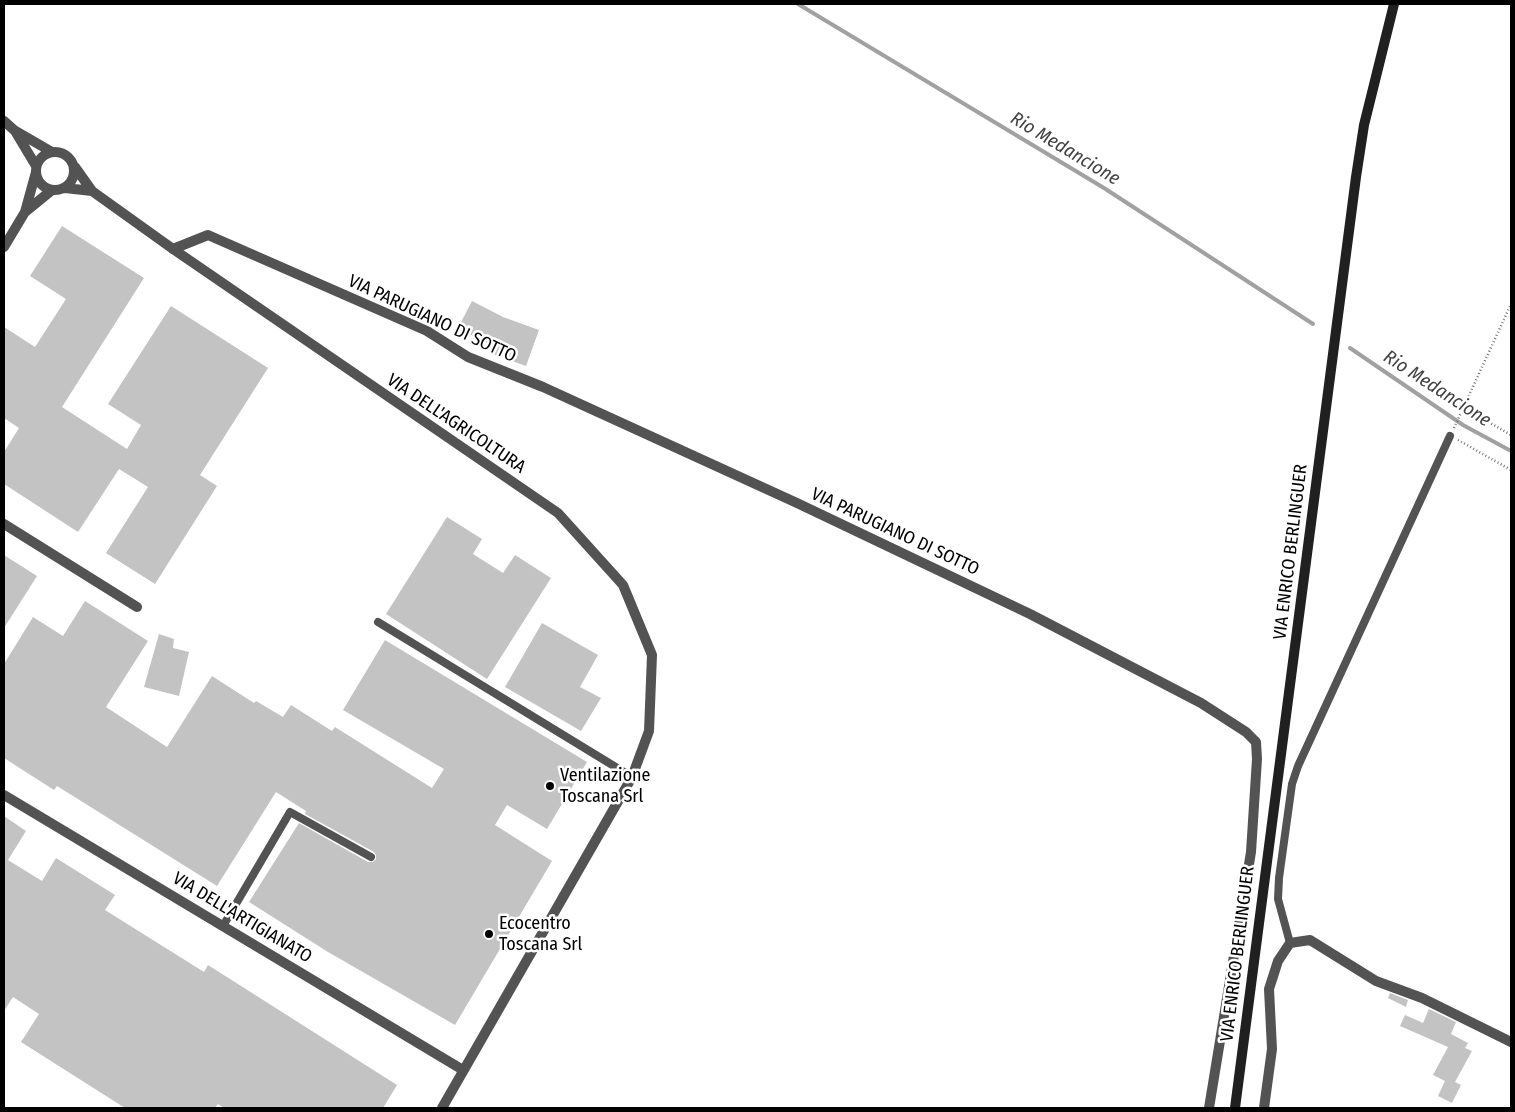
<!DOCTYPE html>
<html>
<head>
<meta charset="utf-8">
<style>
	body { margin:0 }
	#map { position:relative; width:1515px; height:1112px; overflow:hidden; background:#fff; font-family:"Fira Sans Condensed",sans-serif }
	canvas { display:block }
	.frame { position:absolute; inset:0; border:5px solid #000; pointer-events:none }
</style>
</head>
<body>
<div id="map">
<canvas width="1515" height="1112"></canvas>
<div class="frame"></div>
</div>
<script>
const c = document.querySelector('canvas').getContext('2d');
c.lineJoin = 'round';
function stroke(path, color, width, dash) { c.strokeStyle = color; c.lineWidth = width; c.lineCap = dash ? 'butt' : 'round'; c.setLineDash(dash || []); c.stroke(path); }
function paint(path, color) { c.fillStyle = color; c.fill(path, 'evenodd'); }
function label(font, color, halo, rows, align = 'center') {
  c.font = font + ' "Fira Sans Condensed",sans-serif'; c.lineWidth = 5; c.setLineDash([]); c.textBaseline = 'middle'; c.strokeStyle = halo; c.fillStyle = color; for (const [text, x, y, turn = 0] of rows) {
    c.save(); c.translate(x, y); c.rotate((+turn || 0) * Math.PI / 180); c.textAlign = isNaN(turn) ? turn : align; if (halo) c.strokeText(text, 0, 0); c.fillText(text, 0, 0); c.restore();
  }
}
const stream = new Path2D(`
	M798,4L1104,188L1313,324
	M1350,348L1463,425L1511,451`);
const building = new Path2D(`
	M62,226L144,278L62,407L127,449L141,425L108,404L171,306L268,368L200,475L217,486L155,584L106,553L148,487L119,469L78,532L4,484V452L19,428L4,418V327L35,347L66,299L30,276Z
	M472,301L503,317L539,330L526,366L490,353L492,346L458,328Z
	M447,517L482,539L473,554L503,573L515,555L551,578L487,679L386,614Z
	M4,555L37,576L4,628Z
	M85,601L148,641L106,707L167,747L212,676L254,703L256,701L283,717L291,705L332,731L335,727L432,788L444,769L343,710L385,640L587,762L547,829L507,805L495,825L552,861L455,1025L328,952L249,902L299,823L368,862H373L376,859V855L374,852L305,814L306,811L276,792L217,886L57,786L54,790L4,758V664L33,617L63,636Z
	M542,623L598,655L580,687L601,698L581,731L505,687Z
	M159,634L174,639L173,648L189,652L179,696L144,687Z
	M4,816L26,831L8,860L42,881L56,858L115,895L105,910L204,972L208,965L397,1085L383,1108H224L218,1104L215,1108H125L21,1042L39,1014L13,997L4,1011Z
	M1390,993L1408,1000L1406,1007L1388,998Z
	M1429,1009L1456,1022L1451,1034L1468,1043L1465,1048L1472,1051L1455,1082L1461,1085L1452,1103L1438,1096L1445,1081L1433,1075L1448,1047L1400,1026L1405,1015L1423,1023Z`);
const path = new Path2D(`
	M1464,408L1511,435
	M1454,428L1511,304
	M1458,440L1511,470`);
const service = new Path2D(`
	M378,622L632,777
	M223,926L290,812L371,857
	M1290,943L1278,899L1279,878L1292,784L1298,766L1450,436`);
const minor = new Path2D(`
	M25,212L52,190
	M4,247L25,212L36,172
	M173,249L208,235L427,331L468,357L543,387L797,503L1030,614L1201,703L1246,732L1256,742L1257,759L1251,852L1209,1108
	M4,524L137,607
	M4,795L463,1070
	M1264,1108L1272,1049L1269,989L1278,961L1290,943L1310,940L1376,981L1422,998L1511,1042`);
const tertiary = new Path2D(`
	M4,121L14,130L52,152
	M15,131L36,166
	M36 171a19 19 0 1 1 38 0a19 19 0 1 1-38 0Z
	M75,167L92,191L173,249L558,513L623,585L652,655L649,731L632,777L442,1108
	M65,188L92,191`);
const secondary = new Path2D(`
	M1235,1108L1356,177L1364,125L1394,4`);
const markers = [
	[550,786,5,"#000"],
	[489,934,5,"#000"]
];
const streetNames = [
	["VIA PARUGIANO DI SOTTO",432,319,25],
	["VIA DELL'AGRICOLTURA",456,424,34],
	["VIA PARUGIANO DI SOTTO",895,532,25],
	["VIA ENRICO BERLINGUER",1291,552,-83],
	["VIA DELL'ARTIGIANATO",242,918,31],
	["VIA ENRICO BERLINGUER",1238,954,-83]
];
const poiNames = [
	["Ventilazione",560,776],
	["Toscana Srl",560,797],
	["Ecocentro",499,924],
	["Toscana Srl",499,945]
];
const waterNames = [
	["Rio Medancione",1065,149,31],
	["Rio Medancione",1437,389,33]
];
stroke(stream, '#a1a1a1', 4);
paint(building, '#c3c3c3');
stroke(path, '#757575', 2.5, [1, 2.5]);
stroke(service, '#535353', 8);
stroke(minor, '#535353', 10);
stroke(tertiary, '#535353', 10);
stroke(secondary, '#202020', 10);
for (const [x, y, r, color] of markers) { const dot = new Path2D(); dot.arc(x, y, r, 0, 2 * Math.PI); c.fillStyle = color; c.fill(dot); stroke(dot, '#fff', 2); }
label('18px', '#000', '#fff', streetNames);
label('18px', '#000', '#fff', poiNames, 'left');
label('italic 19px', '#424242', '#fff', waterNames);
</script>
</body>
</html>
